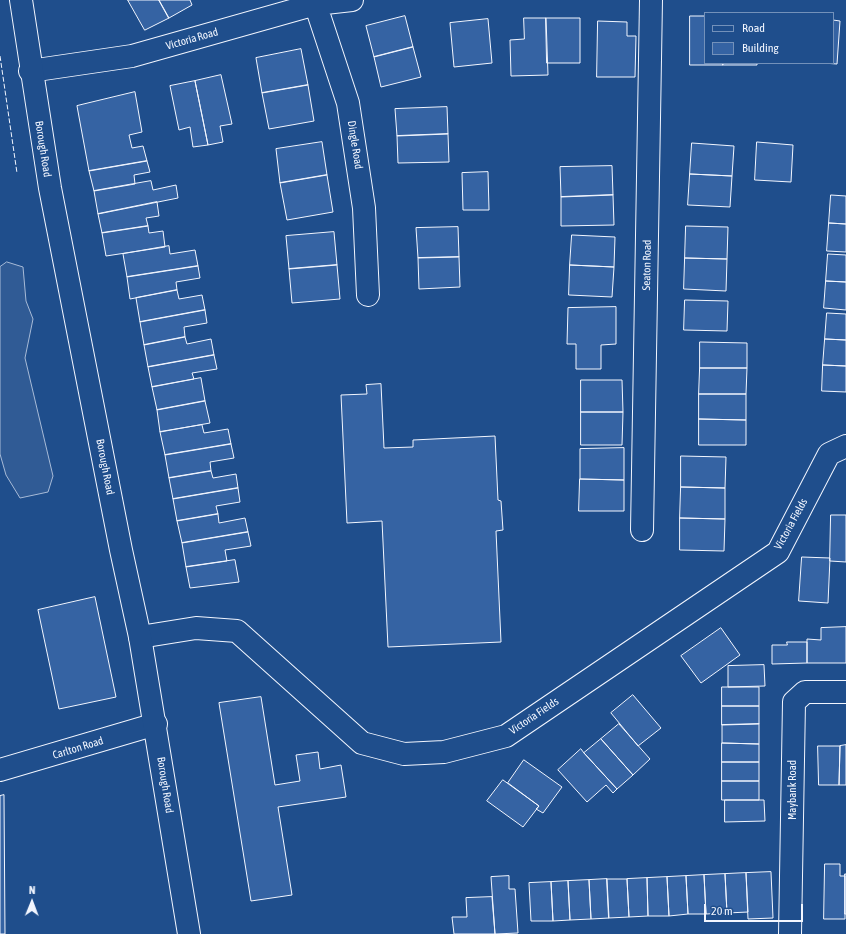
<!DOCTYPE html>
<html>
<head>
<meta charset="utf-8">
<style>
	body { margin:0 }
	#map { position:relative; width:846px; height:934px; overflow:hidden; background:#1f4e8c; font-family:"Asap Condensed",sans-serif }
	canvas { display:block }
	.legend { position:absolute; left:704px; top:12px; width:130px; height:52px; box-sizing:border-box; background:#1f4e8c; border:1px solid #7391ba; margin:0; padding:5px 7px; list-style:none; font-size:12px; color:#f2f6ff }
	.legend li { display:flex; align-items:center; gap:8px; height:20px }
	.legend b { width:20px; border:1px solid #7391ba }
	.north { position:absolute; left:12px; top:882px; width:40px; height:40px; -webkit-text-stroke:3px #1f4e8c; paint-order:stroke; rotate:1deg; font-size:11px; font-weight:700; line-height:16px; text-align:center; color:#f2f6ff }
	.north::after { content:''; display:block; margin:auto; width:14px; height:18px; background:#f2f6ff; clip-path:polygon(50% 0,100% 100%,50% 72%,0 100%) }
	.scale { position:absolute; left:704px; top:904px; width:99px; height:18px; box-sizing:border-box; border:2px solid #f2f6ff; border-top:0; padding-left:5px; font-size:12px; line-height:14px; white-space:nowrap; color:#f2f6ff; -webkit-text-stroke:3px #1f4e8c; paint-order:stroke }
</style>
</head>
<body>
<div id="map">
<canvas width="846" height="934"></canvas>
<ul class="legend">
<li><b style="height:5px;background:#1f4e8c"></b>Road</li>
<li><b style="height:11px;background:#3563a3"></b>Building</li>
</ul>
<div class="north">N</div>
<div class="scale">20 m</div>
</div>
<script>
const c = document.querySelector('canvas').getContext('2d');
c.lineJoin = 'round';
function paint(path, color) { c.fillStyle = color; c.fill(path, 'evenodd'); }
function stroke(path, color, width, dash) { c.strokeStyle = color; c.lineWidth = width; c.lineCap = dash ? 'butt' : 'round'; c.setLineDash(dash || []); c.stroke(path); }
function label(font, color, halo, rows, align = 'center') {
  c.font = font + ' "Asap Condensed",sans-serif'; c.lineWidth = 3; c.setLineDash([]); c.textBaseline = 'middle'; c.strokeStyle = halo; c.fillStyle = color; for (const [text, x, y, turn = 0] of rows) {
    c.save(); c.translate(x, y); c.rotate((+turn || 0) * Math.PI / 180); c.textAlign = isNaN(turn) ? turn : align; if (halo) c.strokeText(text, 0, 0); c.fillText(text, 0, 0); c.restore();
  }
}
const built = new Path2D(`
	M7,262L23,267L26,301L33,319L25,358L53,476L48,492L20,498L6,475L0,454V267Z`);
const building = new Path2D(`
	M128,0H159L169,18L145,30Z
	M159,0H190L192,5L169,18Z
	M405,16L413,47L374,57L366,26Z
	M690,16H705V63H723V65H690Z
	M524,18H546L548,75L511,76L510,40L524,39Z
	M546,18H580V63H547Z
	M488,19L492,63L454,67L450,23Z
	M833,20L840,21L837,64L823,63H833Z
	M598,21L627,22V36H636L635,77H597Z
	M413,47L421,77L381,87L374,57Z
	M301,49L308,85L262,93L256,58Z
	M723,63H757V65H723Z
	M221,75L232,124L220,126L223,142L208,145L195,81Z
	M195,81L208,145L193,147L190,127L179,130L170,86Z
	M308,85L314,121L269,129L262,93Z
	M135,92L142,132L129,135L132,148L143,146L147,161L89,171L77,106Z
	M447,107L448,134L397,136L395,109Z
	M448,134L449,162L398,163L397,136Z
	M322,142L327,175L280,183L276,149Z
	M757,142L793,145L791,182L755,180Z
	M692,143L734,146L732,176L690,174Z
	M147,161L150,172L134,175L135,184L94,191L89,171Z
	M612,166L613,195L561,197L560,167Z
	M488,172L489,210H463L462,173Z
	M690,174L732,176L730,207L688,205Z
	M327,175L333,212L287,220L280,183Z
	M151,181L153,190L176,185L178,198L98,214L94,191Z
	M613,195L614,225L561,226V197Z
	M831,195L846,196V224L829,223Z
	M157,202L159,216L146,218L148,226L102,233L98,214Z
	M829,223L846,224V252L827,251Z
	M148,226L149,233L163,231L165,247L106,256L102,233Z
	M686,226L728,227L727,259L685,258Z
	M458,227L459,257L418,258L416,228Z
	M334,232L337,265L289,269L286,236Z
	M572,235L615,237L614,267L570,265Z
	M169,246L170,254L195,250L198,266L127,277L123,254Z
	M828,254L846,255V282L826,281Z
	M459,257L460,287L419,289L418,258Z
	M685,258L727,259L726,291L684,289Z
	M337,265L340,299L292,303L289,269Z
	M570,265L614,267L612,297L569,295Z
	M198,266L200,278L176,282L177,290L130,299L127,277Z
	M826,281L846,282V310L824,308Z
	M177,290L179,299L202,295L205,310L140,322L136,298Z
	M685,300L728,301L727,331L684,330Z
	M616,307V344L601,345V369H576V344H567L568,308Z
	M205,310L207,323L184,327L185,337L144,345L140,322Z
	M827,313L846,314V340L825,339Z
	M185,337L187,344L211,339L214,355L148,367L144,345Z
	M825,339L846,340V366L823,365Z
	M700,342L747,343V368H700Z
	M214,355L217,369L192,373L194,379L152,387L148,367Z
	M823,365L846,366V392L822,391Z
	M700,368H747L746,394H699Z
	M201,378L205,401L157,410L152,387Z
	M581,380H622L623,412H581Z
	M381,384L384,448L413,447V440L495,436L498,500L501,501L503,530L496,531L501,642L388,647L382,521L347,523L341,395L367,394L366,385Z
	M699,394H746V420L699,419Z
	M205,401L210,423L160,432L157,410Z
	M581,412H623L622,445H581Z
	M699,419L746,420V445H699Z
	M202,425L204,433L228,429L231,444L165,455L160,432Z
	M231,444L234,458L210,462L211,471L169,478L165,455Z
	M624,448V480L580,479V449Z
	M681,456L726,457L725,488L681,487Z
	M211,471L213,478L236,474L238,488L173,499L169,478Z
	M580,479L624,480V511H579Z
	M681,487L725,488V519L680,518Z
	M238,488L240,502L216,506L218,514L177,521L173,499Z
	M218,514L219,523L245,518L248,532L182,543L177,521Z
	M831,515H846V562L830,561Z
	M680,518L725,519L724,551L680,550Z
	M248,532L251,546L225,550L227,561L186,567L182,543Z
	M802,557L830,558L828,603L799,601Z
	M235,560L239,582L190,588L186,567Z
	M95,597L116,697L59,709L38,610Z
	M846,627V663H807V639L821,640V628Z
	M721,628L740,655L701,683L681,656Z
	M787,642H807V663L772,664V645H787Z
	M764,665L765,686L728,687V666Z
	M722,687H759V706H722Z
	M633,695L661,728L638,746L611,713Z
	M261,697L275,785L300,781L296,755L318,752L320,769L341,765L346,797L278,807L292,895L251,901L219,703Z
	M722,706H759V724L722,725Z
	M619,724L650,759L633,775L601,739Z
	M759,724V744L722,743V725Z
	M601,739L633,775L617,789L584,753Z
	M722,743L759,744V762H722Z
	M846,745V785H839L840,746Z
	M818,746H840L839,785H819Z
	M581,749L584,753L617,789L613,793L606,785L587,802L558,770Z
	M524,760L562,787L543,813L536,809L539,806L508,783Z
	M722,762H759V781H722Z
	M503,780L539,806L523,827L487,801Z
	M722,781H759V800H722Z
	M4,795L5,934H0V796Z
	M725,800H764L765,821L725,822Z
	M825,864H840V876H845V919H824Z
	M771,872L773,918L748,919L746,873Z
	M746,873L748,912L727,913L725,874Z
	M725,874L727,913L706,914L704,875Z
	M845,874H846V914H845Z
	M704,875L706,914H688L686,876Z
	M509,876V889H515L518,933L495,934L491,877Z
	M686,876L688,914L669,916L667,877Z
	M667,877L669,916H648L647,878Z
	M647,878L648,916L629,917L627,879Z
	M607,879H627L629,917L609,918Z
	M607,879L609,918L591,919L589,880Z
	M589,880L591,919L570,920L568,881Z
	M568,881L570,920L553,921L551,882Z
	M551,882L553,921H531L529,883Z
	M492,897L495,934H454L452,917H467L466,898Z`);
const street = new Path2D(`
	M314,0L348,103L364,208L368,295
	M30,71L132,56L316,4L352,0
	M642,530L651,0
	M140,637L196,628L237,631L362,743L404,754L444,752L506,736L778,552L829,454L846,446
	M0,770L156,724
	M790,934L794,702L805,692H846`);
const highway = new Path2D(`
	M21,0L50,188L121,550L140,637L189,934`);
const fence = new Path2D(`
	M0,56L17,173`);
const streetNames = [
	["Victoria Road",192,39,-16],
	["Dingle Road",355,145,81],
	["Borough Road",43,149,81],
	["Seaton Road",647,265,-89],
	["Borough Road",105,467,79],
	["Victoria Fields",791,524,-61],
	["Victoria Fields",534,716,-34],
	["Carlton Road",78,748,-17],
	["Borough Road",165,785,81],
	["Maybank Road",793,790,-90]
];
paint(built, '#305b95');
stroke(built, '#a8bbd7', 1);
paint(building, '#3563a3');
stroke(building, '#f2f6ff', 1);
stroke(street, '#f2f6ff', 24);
stroke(highway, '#f2f6ff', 24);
stroke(street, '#1f4e8c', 22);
stroke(highway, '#1f4e8c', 22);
stroke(fence, '#f2f6ff', 1, [5, 2]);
label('11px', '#f2f6ff', '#1f4e8c', streetNames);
</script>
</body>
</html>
